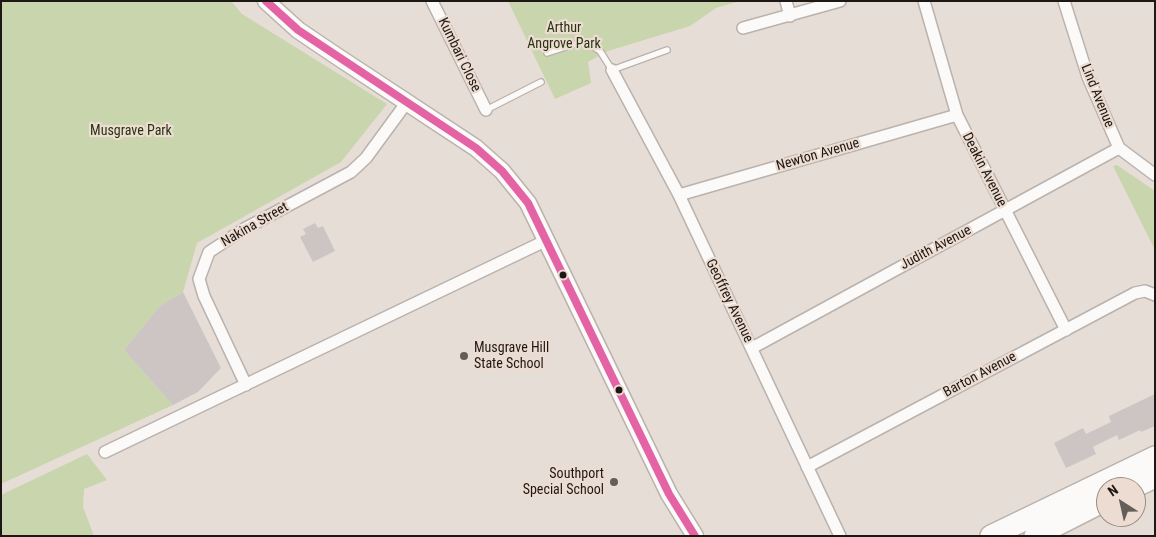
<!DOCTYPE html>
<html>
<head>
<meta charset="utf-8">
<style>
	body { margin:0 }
	#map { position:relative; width:1156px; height:537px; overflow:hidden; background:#e7ddd7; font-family:"Roboto Condensed",sans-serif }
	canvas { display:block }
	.frame { position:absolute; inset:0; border:2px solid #1d1814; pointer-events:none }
	.north { position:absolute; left:1096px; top:477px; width:50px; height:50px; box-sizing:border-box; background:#eddcd1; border:1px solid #9a8e85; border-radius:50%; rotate:325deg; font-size:14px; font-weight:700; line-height:20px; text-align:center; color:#1d1814 }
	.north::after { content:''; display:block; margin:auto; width:18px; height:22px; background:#645d58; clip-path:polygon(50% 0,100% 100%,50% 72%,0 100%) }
</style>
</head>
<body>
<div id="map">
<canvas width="1156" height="537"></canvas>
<div class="frame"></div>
<div class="north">N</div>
</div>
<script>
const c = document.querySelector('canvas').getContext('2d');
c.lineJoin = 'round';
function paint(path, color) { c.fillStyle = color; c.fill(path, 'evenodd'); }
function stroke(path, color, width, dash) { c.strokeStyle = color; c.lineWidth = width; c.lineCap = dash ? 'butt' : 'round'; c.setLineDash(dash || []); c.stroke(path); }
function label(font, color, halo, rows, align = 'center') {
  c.font = font + ' "Roboto Condensed",sans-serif'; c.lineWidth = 4.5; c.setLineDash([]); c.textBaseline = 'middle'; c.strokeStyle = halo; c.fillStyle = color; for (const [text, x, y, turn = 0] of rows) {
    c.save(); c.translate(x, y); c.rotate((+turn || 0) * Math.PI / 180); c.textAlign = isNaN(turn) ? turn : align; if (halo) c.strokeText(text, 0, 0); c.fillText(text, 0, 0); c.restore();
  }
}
const green = new Path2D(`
	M1,1H231L242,14L387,104L341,162L197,243L183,292L160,306L124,350L173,405L1,484Z
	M508,1H740L716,8L690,26L608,51L588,62L591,83L555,99Z
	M1117,165L1155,191V250L1113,166Z
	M87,454L107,480L84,489L83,507L94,536H1V495Z`);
const building = new Path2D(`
	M315,223L318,228L323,226L335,251L313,262L300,237L306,234L303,229Z
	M183,292L221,368L198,392L173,405L124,350L160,306Z
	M1155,394V426L1141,432L1140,430L1119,440L1117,435L1093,447L1096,454L1066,468L1054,443L1083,428L1086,434L1111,422L1109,416Z`);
const lane = new Path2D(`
	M547,53L584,41L600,51L612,70L667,50
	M486,110L541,82`);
const street = new Path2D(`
	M432,1L486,110
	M786,1L790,16
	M924,1L957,115L1066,330
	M1064,1L1088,77L1119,148L1155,175
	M743,28L840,1
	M612,70L679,195L840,536
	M679,195L957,115
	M752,348L1119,148
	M246,385L204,296L199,279L209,252L244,229L351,172L366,158L407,102
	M105,452L547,240
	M807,467L1135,293L1145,291L1155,295`);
const secondary = new Path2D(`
	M266,1L298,30L335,55L476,148L502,171L528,203L669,494L695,536`);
const highway = new Path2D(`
	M1134,487L1155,477
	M991,536L1155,457
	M1035,536L1106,500`);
const bus1 = new Path2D(`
	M266,1L298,30L476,148L502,171L528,203L669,494L695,536`);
const markers = [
	[563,275,4.5,"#1d1814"],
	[464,356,5,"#645d58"],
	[619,390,4.5,"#1d1814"],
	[614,482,5,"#645d58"]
];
const parkNames = [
	["Arthur",564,28],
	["Angrove Park",564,44],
	["Musgrave Park",131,131]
];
const streetNames = [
	["Kumbari Close",459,55,64],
	["Lind Avenue",1097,96,68],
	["Newton Avenue",818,155,-16],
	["Deakin Avenue",984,170,63],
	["Nakina Street",255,225,-30],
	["Judith Avenue",936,248,-28],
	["Geoffrey Avenue",729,301,64],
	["Barton Avenue",980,375,-28]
];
const poiNames = [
	["Musgrave Hill",474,348],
	["State School",474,364],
	["Southport",604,474,"right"],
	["Special School",604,490,"right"]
];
paint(green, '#c8d5ad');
paint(building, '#ccc5c4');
stroke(lane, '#b9b2ad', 8);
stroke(street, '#b9b2ad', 14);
stroke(secondary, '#b9b2ad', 19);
stroke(highway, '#b9b2ad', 24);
stroke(lane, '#fbfaf9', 5.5);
stroke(street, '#fbfaf9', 11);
stroke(secondary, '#fbfaf9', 16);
stroke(highway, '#fbfaf9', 21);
stroke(bus1, '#e463a4', 8);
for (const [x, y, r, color] of markers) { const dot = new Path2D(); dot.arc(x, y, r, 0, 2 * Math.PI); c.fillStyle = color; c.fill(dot); stroke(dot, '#eddcd1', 2); }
label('14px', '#253412', '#eddcd1', parkNames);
label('14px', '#1d1814', '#eddcd1', streetNames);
label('14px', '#1d1814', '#eddcd1', poiNames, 'left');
</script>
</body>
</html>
